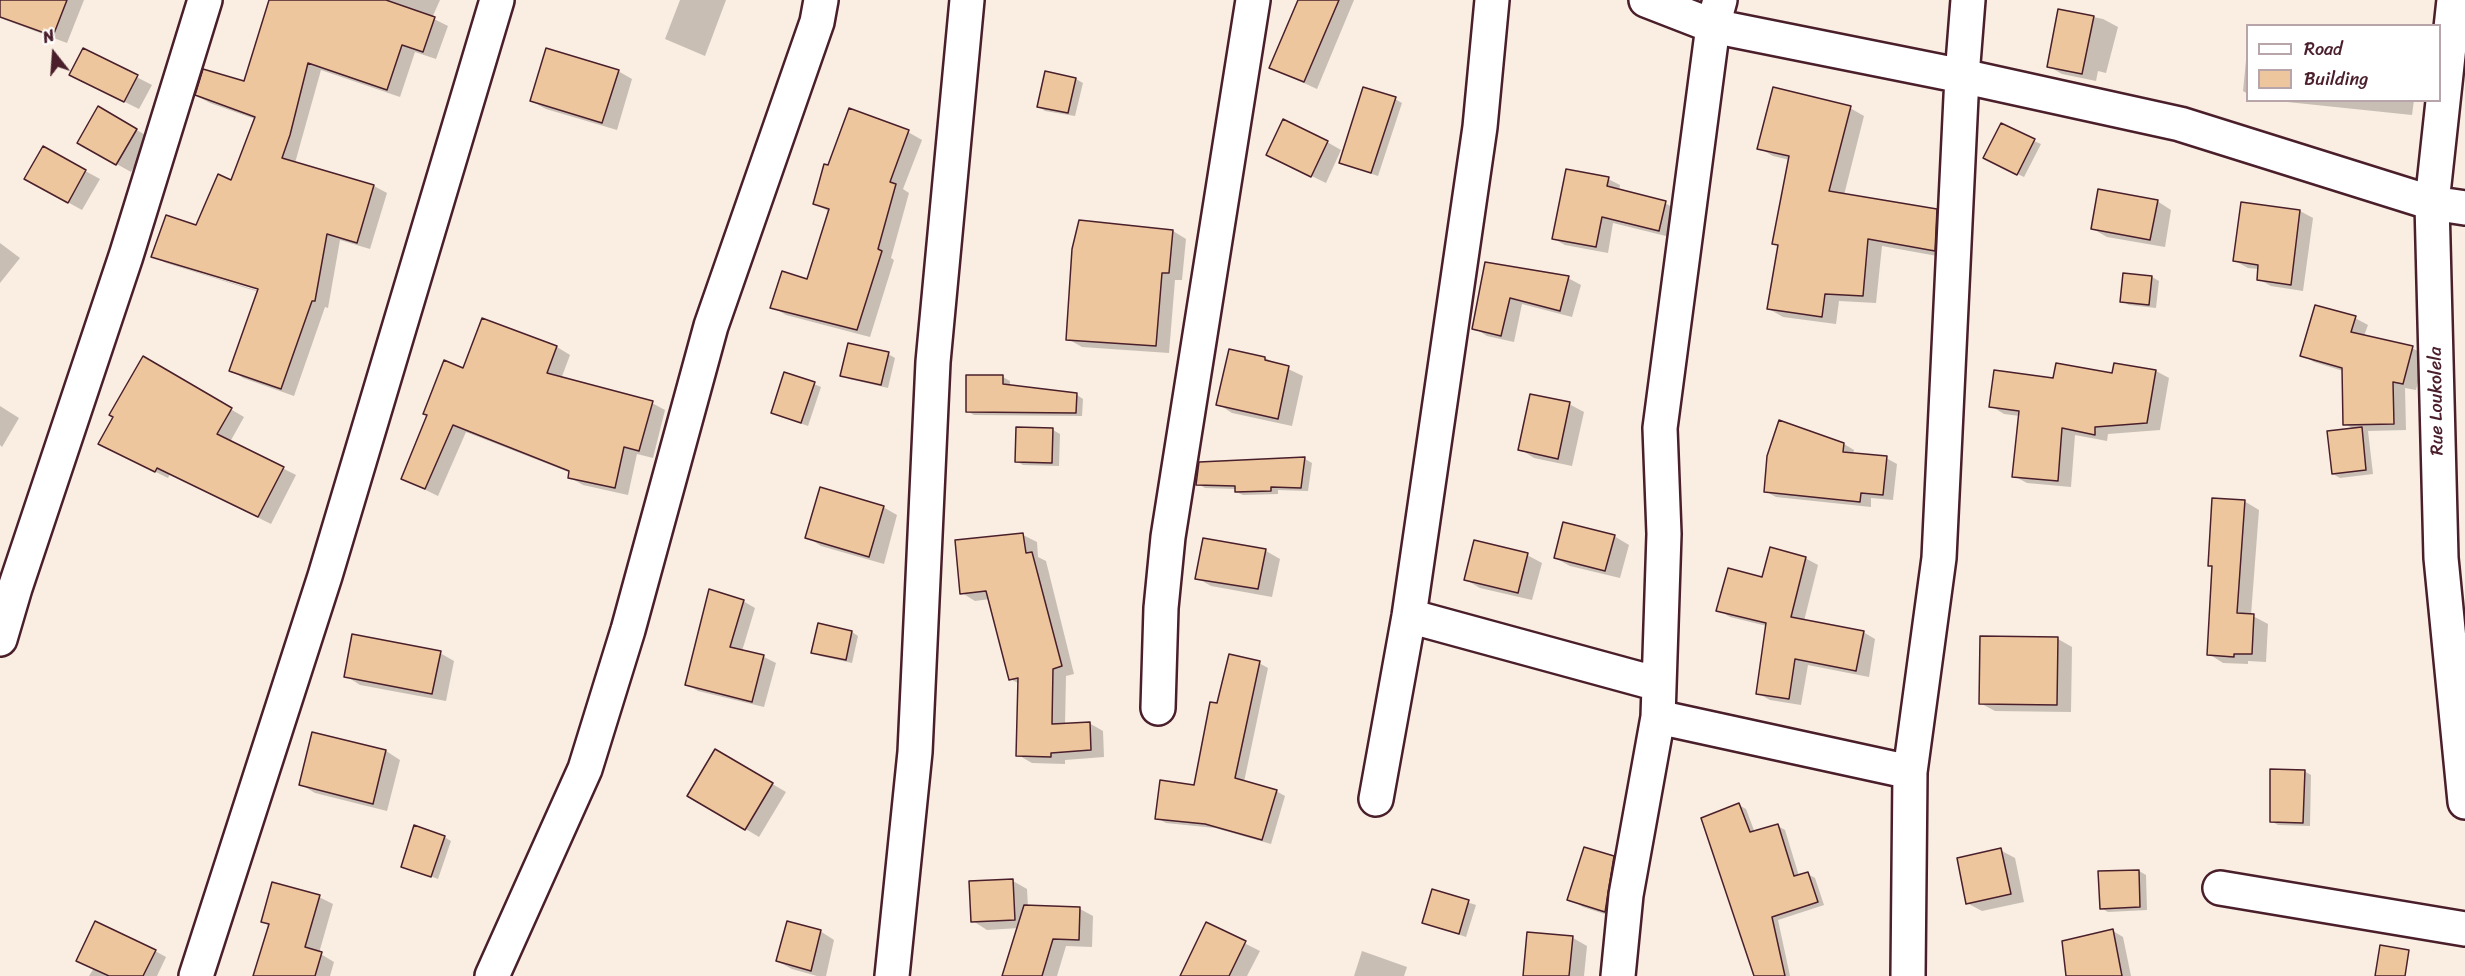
<!DOCTYPE html>
<html>
<head>
<meta charset="utf-8">
<style>
	body { margin:0 }
	#map { position:relative; width:2465px; height:976px; overflow:hidden; background:#faeee2; font-family:Sriracha,sans-serif }
	canvas { display:block }
	.legend { position:absolute; left:2246px; top:24px; width:195px; height:78px; box-sizing:border-box; background:#fff; border:2px solid #b7a5aa; margin:0; padding:8px 10px; list-style:none; font-size:18px; color:#4a1f2b }
	.legend li { display:flex; align-items:center; gap:12px; height:30px }
	.legend b { width:30px; border:2px solid #b7a5aa }
	.north { position:absolute; left:24px; top:24px; width:60px; height:60px; -webkit-text-stroke:4px #fff; paint-order:stroke; rotate:343deg; font-size:16px; font-weight:700; line-height:24px; text-align:center; color:#4a1f2b }
	.north::after { content:''; display:block; margin:auto; width:21px; height:27px; background:#4a1f2b; clip-path:polygon(50% 0,100% 100%,50% 72%,0 100%) }
</style>
</head>
<body>
<div id="map">
<canvas width="2465" height="976"></canvas>
<ul class="legend">
<li><b style="height:8px;background:#fff"></b>Road</li>
<li><b style="height:16px;background:#edc69d"></b>Building</li>
</ul>
<div class="north">N</div>
</div>
<script>
const c = document.querySelector('canvas').getContext('2d');
c.lineJoin = 'round';
function paint(path, color) { c.fillStyle = color; c.fill(path, 'evenodd'); }
function stroke(path, color, width, dash) { c.strokeStyle = color; c.lineWidth = width; c.lineCap = dash ? 'butt' : 'round'; c.setLineDash(dash || []); c.stroke(path); }
function label(font, color, halo, rows, align = 'center') {
  c.font = font + ' Sriracha,sans-serif'; c.lineWidth = 6; c.setLineDash([]); c.textBaseline = 'middle'; c.strokeStyle = halo; c.fillStyle = color; for (const [text, x, y, turn = 0] of rows) {
    c.save(); c.translate(x, y); c.rotate((+turn || 0) * Math.PI / 180); c.textAlign = isNaN(turn) ? turn : align; if (halo) c.strokeText(text, 0, 0); c.fillText(text, 0, 0); c.restore();
  }
}
const shadow = new Path2D(`
	M0,0H84L67,43L0,18Z
	M270,0H440L432,18L448,26L436,59L415,52L400,97L321,70L295,163L374,186L387,193L370,249L340,240L328,308L325,307L294,396L243,378L231,370L259,292L166,263L153,256L197,227L232,182L255,119L210,103L197,96L204,71L245,83ZM165,259L266,290L265,293L165,262Z
	M680,0H726L705,56L665,39Z
	M1299,0H1354L1317,89L1271,68Z
	M2059,10L2103,19L2118,27L2106,73L2098,71L2096,81L2062,74L2048,66Z
	M84,50L152,85L139,109L71,75Z
	M2247,50L2248,51V94L2243,91Z
	M618,71L632,79L617,130L546,109L531,101Z
	M1046,73L1076,79L1083,83L1075,116L1045,111L1039,107Z
	M1395,99L1402,103L1378,176L1341,163Z
	M2268,100H2414L2412,115Z
	M1850,108L1864,116L1844,195L1936,211L1950,219L1948,258L1882,246L1876,303L1839,301L1836,324L1783,317L1769,309L1779,246L1774,243L1790,160L1773,156L1759,148Z
	M98,109L151,138L131,172L79,143Z
	M908,132L922,140L903,189L909,193L891,258L894,260L870,337L786,315L772,307L808,281L830,212L815,204L829,167Z
	M2034,141L2041,144L2024,177L1992,162Z
	M1327,142L1341,150L1326,183L1268,155Z
	M43,148L100,179L82,210L40,187Z
	M1608,179L1620,185L1619,191L1665,203L1677,210L1670,237L1613,223L1608,253L1565,245L1554,239Z
	M2157,201L2171,210L2165,247L2107,237L2093,229Z
	M2243,204L2300,211L2313,218L2303,291L2271,286L2258,279L2259,269L2248,268L2235,261Z
	M1173,231L1186,239L1182,280H1175L1169,353L1082,347L1068,339Z
	M0,243L20,258L0,283Z
	M1486,264L1568,278L1581,285L1572,317L1522,304L1514,342L1487,336L1474,328Z
	M2152,277L2159,281L2156,308L2129,305L2122,301Z
	M2355,318L2368,325L2364,336L2412,348L2425,355L2416,390L2405,388L2406,430L2368,431L2373,474L2340,478L2333,474L2354,429L2345,424L2343,371L2314,362L2302,355Z
	M483,320L557,347L570,355L561,379L652,403L665,410L653,458L637,454L628,495L583,485L569,477L571,473L466,432L438,496L403,479L464,370Z
	M888,354L895,358L888,388L849,379L842,375Z
	M144,358L244,417L230,442L296,475L271,524L170,474L168,478L113,451Z
	M1265,358L1303,376L1292,426L1232,413L1218,404Z
	M2156,371L2169,378L2160,430L2108,434L2107,441L2075,435L2071,487L2027,483L2014,476L2020,416L2004,414L1991,406L2054,380Z
	M1003,377L1010,381V386L1077,395L1083,399L1082,416L974,415L967,411Z
	M814,384L821,387L808,426L772,413Z
	M1569,404L1584,412L1572,466L1534,458L1520,449Z
	M0,406L19,418L2,447L0,445Z
	M1017,429L1053,430L1060,434L1059,466L1023,465L1016,461Z
	M1844,444L1854,450L1853,455L1886,458L1897,464L1893,500L1871,498V507L1776,497L1765,491Z
	M1305,459L1312,463L1308,491L1278,490V494L1243,495L1236,492V489L1205,488L1198,484L1200,463Z
	M2244,501L2259,510L2251,615L2268,624L2266,662L2248,661V664L2223,663L2209,654L2213,567L2210,565Z
	M883,507L897,515L884,564L821,546L807,537Z
	M1023,535L1037,542L1038,557L1046,561L1074,674L1066,676L1065,725L1089,723L1103,731L1104,757L1065,760V764L1032,763L1018,755L1020,684L1010,679L990,599L975,601L962,593Z
	M1614,536L1629,545L1620,578L1570,566L1555,558Z
	M1266,551L1280,559L1272,597L1211,586L1197,578Z
	M1527,555L1542,563L1532,600L1480,588L1466,580Z
	M1805,558L1818,565L1804,621L1863,632L1875,639L1869,677L1808,665L1801,705L1770,700L1757,693L1767,626L1730,617L1718,610L1763,579Z
	M743,601L755,608L742,651L764,657L776,663L764,707L698,691L686,684Z
	M852,632L858,636L852,663L820,656L813,652Z
	M2058,639L2072,647L2071,712L1995,711L1980,703Z
	M440,653L454,661L446,701L360,685L346,676Z
	M1259,663L1268,668L1244,782L1276,791L1285,796L1271,844L1215,828L1166,823L1157,818L1195,786Z
	M313,734L386,751L400,760L387,811L315,793L300,784Z
	M716,751L786,792L759,837L689,795Z
	M2304,771L2311,775L2310,826L2278,825L2271,821Z
	M1739,805L1746,809L1755,833L1778,826L1785,830L1799,876L1808,874L1815,878L1824,905L1778,920L1790,976H1756L1712,852L1703,819Z
	M444,837L451,841L438,879L403,866Z
	M2000,850L2015,858L2024,902L1982,911L1967,903Z
	M1613,858L1628,866L1620,919L1583,907L1569,899Z
	M2139,871L2146,875L2147,910L2108,912L2101,908Z
	M1013,881L1027,889L1028,907L1080,909L1093,916L1092,947L1066,946L1057,976H1003L1019,928L987,930L973,921Z
	M1433,891L1476,905L1466,937L1423,922Z
	M319,897L333,904L319,953L334,962L330,976H255L270,926L263,922Z
	M1206,924L1260,951L1247,976H1181Z
	M820,931L834,940L826,976H817L792,969L777,961Z
	M2113,931L2123,937L2131,976H2067Z
	M1573,938L1587,946L1584,976H1525Z
	M155,951L166,957L157,976H89L94,968Z
	M1362,951L1407,967L1404,976H1354Z`);
const building = new Path2D(`
	M0,0H67L53,36L0,17Z
	M269,0H386L435,17L423,52L402,45L387,90L308,63L290,135L282,158L374,185L357,243L327,234L315,301H312L281,389L229,371L258,289L151,257L166,215L196,225L218,174L231,180L255,117L195,95L203,69L244,81Z
	M1298,0H1339L1304,82L1269,68Z
	M2058,9L2094,16L2082,74L2047,67Z
	M83,48L138,75L124,102L69,75Z
	M546,48L619,70L602,123L530,101Z
	M1045,71L1076,78L1068,113L1037,107Z
	M1363,87L1396,97L1371,173L1339,163Z
	M1773,87L1851,106L1829,191L1937,209L1935,251L1868,239L1863,296L1825,294L1822,317L1767,309L1778,245L1772,244L1789,156L1757,149Z
	M98,106L137,129L116,165L77,143Z
	M849,108L909,130L890,182L896,184L878,249L882,251L857,330L770,308L782,271L807,279L829,209L813,204L824,164L828,165Z
	M1283,119L1328,141L1311,177L1266,155Z
	M2001,123L2035,139L2017,175L1983,158Z
	M43,146L86,170L68,203L24,179Z
	M1566,169L1609,177L1607,186L1666,201L1659,231L1602,217L1596,247L1552,239Z
	M2098,189L2158,200L2150,240L2091,229Z
	M2241,202L2300,210L2291,285L2257,280L2258,265L2233,261Z
	M1079,220L1173,230L1169,273H1162L1156,346L1066,340L1072,249Z
	M1485,262L1569,276L1560,311L1510,298L1501,336L1472,329Z
	M2123,273L2152,276L2149,305L2120,302Z
	M2315,305L2356,316L2351,332L2413,346L2403,384L2393,382L2394,424L2343,425L2342,368L2300,356Z
	M482,318L557,346L547,373L653,401L639,451L624,447L615,488L568,478L569,471L453,425L425,489L401,479L427,415L423,414L444,360L463,368Z
	M848,343L889,352L881,385L840,376Z
	M1229,349L1265,357V360L1289,366L1278,419L1216,405Z
	M143,356L232,408L217,434L284,467L258,517L157,468L155,472L98,444L113,417L109,415Z
	M2056,363L2112,373L2114,363L2156,370L2147,423L2095,427V435L2062,428L2058,481L2012,477L2019,411L1989,407L1994,370L2053,378Z
	M784,372L815,382L801,423L771,413Z
	M966,375H1003V384L1077,393L1076,413L966,412Z
	M1530,394L1570,402L1558,459L1518,450Z
	M1779,420L1844,443L1843,452L1887,456L1883,495L1861,493L1860,502L1764,492L1767,456Z
	M1016,427L1053,428L1052,463L1015,462Z
	M2362,427L2366,470L2332,474L2327,431Z
	M1305,457L1301,488L1271,487V491L1235,492V486L1196,485L1199,462Z
	M820,487L884,506L869,557L805,538Z
	M2212,498L2245,500L2237,613L2254,614L2252,654H2234V657L2207,655L2212,566H2208Z
	M1563,522L1615,535L1605,571L1554,558Z
	M1023,533L1026,553L1032,552L1062,666L1053,669L1052,724L1090,722L1091,750L1051,753V757L1016,756L1018,678L1009,680L986,591L960,594L955,540Z
	M1203,538L1266,549L1258,589L1195,579Z
	M1474,540L1528,553L1518,593L1464,580Z
	M1770,547L1806,557L1791,617L1864,631L1856,671L1795,659L1789,699L1756,694L1766,623L1716,611L1728,568L1762,577Z
	M709,589L744,600L730,647L764,655L752,702L685,685Z
	M818,623L852,631L846,660L811,653Z
	M352,634L441,651L432,694L344,677Z
	M1980,636L2058,637L2057,705L1979,704Z
	M1229,654L1260,661L1235,778L1277,790L1262,840L1205,824L1155,819L1160,780L1194,785L1210,702L1217,703Z
	M312,732L386,750L373,804L299,785Z
	M715,749L773,783L745,830L687,796Z
	M2270,769L2305,770L2303,823L2270,822Z
	M1739,803L1750,832L1778,824L1794,876L1808,872L1818,902L1772,917L1785,976H1754L1701,818Z
	M414,825L445,836L431,877L401,867Z
	M1584,847L1614,856L1605,912L1567,900Z
	M2001,848L2011,894L1966,904L1957,858Z
	M2139,870L2140,907L2100,909L2098,871Z
	M1013,879L1015,920L971,922L969,881Z
	M272,882L320,895L305,947L322,952L315,976H253L269,924L261,922Z
	M1432,889L1469,900L1459,934L1422,923Z
	M1024,905L1080,907L1079,940L1053,939L1042,976H1002Z
	M95,921L156,950L143,976H109L76,961Z
	M787,921L821,930L811,971L776,961Z
	M1206,922L1246,941L1229,976H1180Z
	M2113,929L2122,976H2066L2062,941Z
	M1527,932L1573,936L1569,976H1523Z
	M2380,945L2409,950L2405,976H2375Z`);
const minor = new Path2D(`
	M1646,0L1713,26L1962,76L2180,124L2432,203L2465,208
	M2454,0L2432,203L2441,558L2465,802
	M1409,616L1658,684
	M0,639L15,588L126,256L205,0
	M1158,708L1161,608L1168,537L1253,0
	M1658,717L1910,772
	M1376,799L1409,616L1480,127L1492,0
	M2220,888L2465,929
	M196,976L325,576L497,0
	M492,976L585,769L628,630L711,326L817,22L821,0
	M892,976L915,752L933,362L967,0
	M1618,976L1626,895L1658,717L1664,534L1660,428L1713,26L1720,0
	M1908,976L1910,772L1939,558L1962,76L1968,0`);
const streetNames = [
	["Rue Loukolela",2437,401,-91]
];
paint(shadow, '#0003');
paint(building, '#edc69d');
stroke(building, '#4a1f2b', 1.5);
stroke(minor, '#4a1f2b', 38);
stroke(minor, '#fff', 33);
label('18px', '#4a1f2b', '#fff', streetNames);
</script>
</body>
</html>
